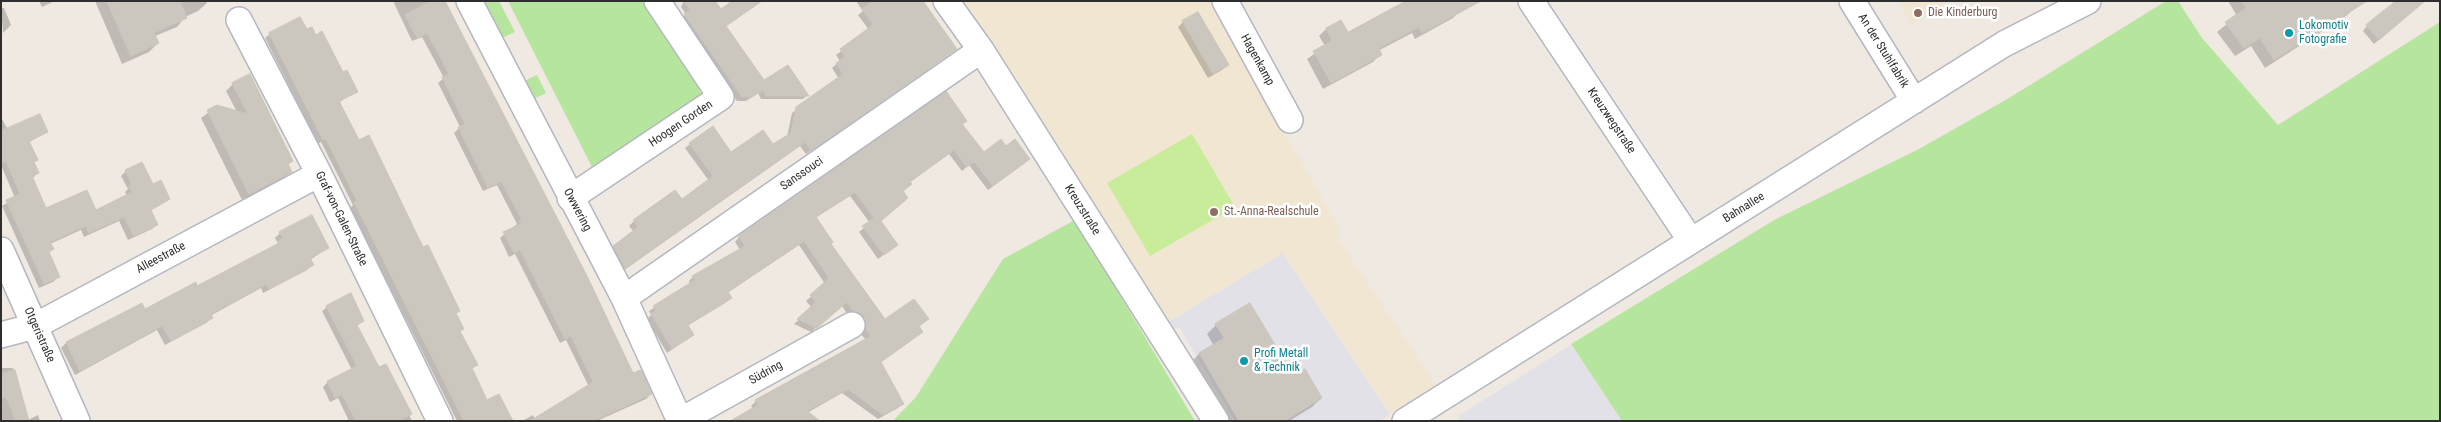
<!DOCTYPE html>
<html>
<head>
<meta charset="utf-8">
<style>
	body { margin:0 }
	#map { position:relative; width:2441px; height:422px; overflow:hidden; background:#efe9e1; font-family:"Roboto Condensed",sans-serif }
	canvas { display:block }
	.frame { position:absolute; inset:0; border:2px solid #2e2e2e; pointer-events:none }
</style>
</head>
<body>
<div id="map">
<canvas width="2441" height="422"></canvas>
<div class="frame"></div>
</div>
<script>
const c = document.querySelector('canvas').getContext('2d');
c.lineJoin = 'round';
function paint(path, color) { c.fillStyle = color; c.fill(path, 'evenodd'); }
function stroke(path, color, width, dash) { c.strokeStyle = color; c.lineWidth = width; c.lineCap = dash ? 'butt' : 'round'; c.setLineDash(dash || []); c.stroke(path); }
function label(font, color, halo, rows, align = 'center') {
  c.font = font + ' "Roboto Condensed",sans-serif'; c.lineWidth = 5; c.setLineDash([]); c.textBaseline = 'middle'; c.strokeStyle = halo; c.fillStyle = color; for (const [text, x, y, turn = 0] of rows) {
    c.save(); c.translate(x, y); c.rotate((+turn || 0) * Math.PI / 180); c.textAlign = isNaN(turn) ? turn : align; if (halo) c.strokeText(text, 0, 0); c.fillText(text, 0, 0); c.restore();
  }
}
const industrial = new Path2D(`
	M1283,253L1390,414L1379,421H1235L1179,327L1171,332L1166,323Z
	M1571,345L1622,421H1461L1458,416Z`);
const education = new Path2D(`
	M952,1H1210L1341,232L1336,236L1436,385L1390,414L1283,253L1166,323L1087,192Z
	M1898,1H1950L1912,25Z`);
const green = new Path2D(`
	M481,1H499L515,32L500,39Z
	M508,1H646L690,68L702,96L596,175Z
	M2166,1H2178L2202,38L2278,125L2440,22V421H1622L1571,344L1776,219L1919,149L2009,98Z
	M537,75L546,93L532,100L522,82Z
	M1075,220L1195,421H893L916,397L1003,259Z`);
const pitch = new Path2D(`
	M1192,134L1235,207L1150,256L1107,183Z`);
const shadow = new Path2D(`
	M39,1H55L42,7Z
	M95,1H206L207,3L198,11L185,17L177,27L155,36L158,43L149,52L122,64Z
	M393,1H444L633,375L651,394L646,399L597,421H522L533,415L535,419L589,387L566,340L560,343L515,254L509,257L500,238L517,224L497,185L483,191L454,133L460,127L438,83L444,78L422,37L412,41Z
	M684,1H714L720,10L744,12L725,27L763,82L807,95L803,99H761L758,93L746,101H737L681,19L686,14L681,7Z
	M856,1H921L955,49L806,154L800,146L620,273L609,251L634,232L629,226L634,221L682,200L709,181L685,148L690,144L731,153L772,145L787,137L792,113L839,79L832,68L840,61L836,55L869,30L858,15L863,11Z
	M2228,1H2351L2355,8L2346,16L2265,68L2251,46L2235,56L2217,32L2237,16Z
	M1,8H4L11,25L3,33Z
	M1460,11L1453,18L1415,39L1412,33L1378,51L1380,55L1373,62L1323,89L1307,59L1325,46L1319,36L1326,29L1348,34Z
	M2411,12L2374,44L2363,31L2367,26Z
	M1183,22L1227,65L1222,70L1208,78L1178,27Z
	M306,31L316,36L356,92L338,103L358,142L459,310L455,314L462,329L459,332L476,365L471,369L487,402L511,421H457L350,208L353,205L321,142L318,144L265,38L270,34Z
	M233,84L292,161L287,165L290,172L284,179L242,200L201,118L217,106L237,112L226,91Z
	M1,117L8,130L46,132L28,143L36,160L33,163L37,173L33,178L45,210L95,212L127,196L125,192L128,189L121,176L126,171L152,186L169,199L150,211L157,224L152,229L128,240L119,221L84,237L81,230L50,244L52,249L48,253L58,277L53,282L39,288L2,206L15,198L1,165Z
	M966,120L961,125L984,154L1023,164L988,190L969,165L962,171L949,154L909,182L879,221L897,245L878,259L859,232L870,223L850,196L815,218L829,244L885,320L927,319L880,362L903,403L898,408L878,419L842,393L807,413L753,409L751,406L756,401L866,340L861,334L860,322L848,315L842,306L811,332L794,324L812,308L806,301L825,284L799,245L727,293L730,298L725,303L687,326L693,335L667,353L647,319L651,315L649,311L690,285L689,281L693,277L740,250L735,242L739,237Z
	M280,233L328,248L310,260L312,265L307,270L263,293L261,288L210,316L212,318L206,323L165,345L157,330L75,375L61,348L66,343L141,304L144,310L197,287L274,247L278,243L275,238Z
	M327,307L363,321L356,326L378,369L385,365L412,421H349L338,398L330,402L323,387L328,382L352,370L322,311Z
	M1216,325L1292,377L1321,398L1312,407L1289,421H1224L1190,363L1199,354L1214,346L1207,334Z
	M1,368H13L28,420L38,415L40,421H1Z`);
const building = new Path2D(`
	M107,1H180L187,18L154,33L159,43L131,56Z
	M431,1H445L587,276L633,373L641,370L652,394L593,421H530L593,382L571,336L565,339L520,250L514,253L503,232L521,224L519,221L522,220L501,181L488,188L458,127L465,124L442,77L449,74L427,33L417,38L405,15Z
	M684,1H715L721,9L732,1H762L726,26L764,80L788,65L809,96H766L763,90L752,97H742L684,14L690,10Z
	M874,1H923L957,49L811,151L805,142L625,269L613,246L638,227L633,220L675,190L682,199L713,176L689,143L713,126L731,152L763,130L773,144L791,133L796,107L843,74L836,63L845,57L840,49L873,25L862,9Z
	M1406,1H1481L1422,33L1419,27L1390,42L1379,49L1382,55L1331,83L1313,51L1332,41L1326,28L1341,20L1348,32Z
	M2242,1H2367L2274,60L2260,38L2244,48L2225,22L2246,8Z
	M2396,1H2425L2379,40L2366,25Z
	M1198,12L1229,65L1213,74L1182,21Z
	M300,17L307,29L312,27L316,35L322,31L343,72L347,70L358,92L339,101L359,140L369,135L423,247L428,245L460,311L456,313L464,329L460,331L478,365L472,368L487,400L499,394L513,421H464L354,202L357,201L326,139L323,140L269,33Z
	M250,74L293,161L288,164L292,172L249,194L207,110L217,105L248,114L232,83Z
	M946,91L967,121L962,124L984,152L1001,139L1006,146L1015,139L1030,159L993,186L974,162L967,167L954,150L910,182L912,184L903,191L908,198L881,221L898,245L884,255L862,226L874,218L855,192L816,217L833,242L831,244L885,319L914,299L929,319L919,326L923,332L881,362L904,404L883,415L848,389L807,411L820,421H730L758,405L755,400L871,336L865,329L864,318L853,311L847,302L817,328L797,319L816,302L810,295L829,278L804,241L728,292L732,298L688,325L694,335L672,349L651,314L656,310L653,306L695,280L692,276L745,246L738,236Z
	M40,114L48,132L29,141L38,160L34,162L39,173L32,176L46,208L87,190L96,210L132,192L129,186L132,185L125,170L142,162L153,184L161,180L170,199L151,210L158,225L134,236L124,217L89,233L86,226L50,242L54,249L49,252L60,277L44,284L6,200L20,194L6,161L1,163V131Z
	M312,215L329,248L310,258L314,265L269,289L266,284L211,314L213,318L171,341L162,326L80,371L66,342L142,303L145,309L196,282L197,286L279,243L278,241L283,238L279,232Z
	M351,293L364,321L357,325L379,367L386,364L412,414L399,421H356L342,394L335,398L327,381L357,366L326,306Z
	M1250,303L1293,375L1305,369L1322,398L1285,421H1239L1199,353L1224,338L1215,324Z
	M15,370L29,421H16L6,397L1,398V374Z`);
const street = new Path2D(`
	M469,1L624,298L680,421L852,325
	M946,1L981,50L1216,421
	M1225,1L1290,120
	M1531,1L1691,241
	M1852,1L1914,101
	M239,20L319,174L440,421
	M570,198L721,97L657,1
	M1,250L77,421
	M624,298L981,50
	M1,335L35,326L319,174
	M1405,421L2004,44L2088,1`);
const markers = [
	[1918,13,5,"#8d6e63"],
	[2289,33,5,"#0f9aa8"],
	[1214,212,5,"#8d6e63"],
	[1244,361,5,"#0f9aa8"]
];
const educationNames = [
	["Die Kinderburg",1928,13],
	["St.-Anna-Realschule",1224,212]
];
const cultureNames = [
	["Lokomotiv",2299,26],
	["Fotografie",2299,40],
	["Profi Metall",1254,354],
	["& Technik",1254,368]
];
const streetNames = [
	["An der Stuhlfabrik",1883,51,58],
	["Hagenkamp",1257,60,61],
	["Kreuzwegstraße",1611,121,56],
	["Hoogen Gorden",681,124,-34],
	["Sanssouci",802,174,-35],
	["Bahnallee",1744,208,-32],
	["Owwering",577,210,62],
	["Kreuzstraße",1082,210,58],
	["Graf-von-Galen-Straße",341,219,64],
	["Alleestraße",161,258,-28],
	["Otgeristraße",39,335,66],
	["Südring",766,373,-29]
];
paint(industrial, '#e3e1e8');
paint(education, '#f0e6d1');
paint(green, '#b6e59e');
paint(pitch, '#c9ec9a');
paint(shadow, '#0003');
paint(building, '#cbc7bf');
stroke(building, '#cbc5ba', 1);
stroke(street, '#b4b7c1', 28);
stroke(street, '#fff', 25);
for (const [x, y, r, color] of markers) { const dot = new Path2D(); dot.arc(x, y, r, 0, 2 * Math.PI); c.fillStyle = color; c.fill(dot); stroke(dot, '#fff', 2); }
label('12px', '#785e54', '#fff', educationNames, 'left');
label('12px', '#0d838f', '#fff', cultureNames, 'left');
label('12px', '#2e2e2e', '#fff', streetNames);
</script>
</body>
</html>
